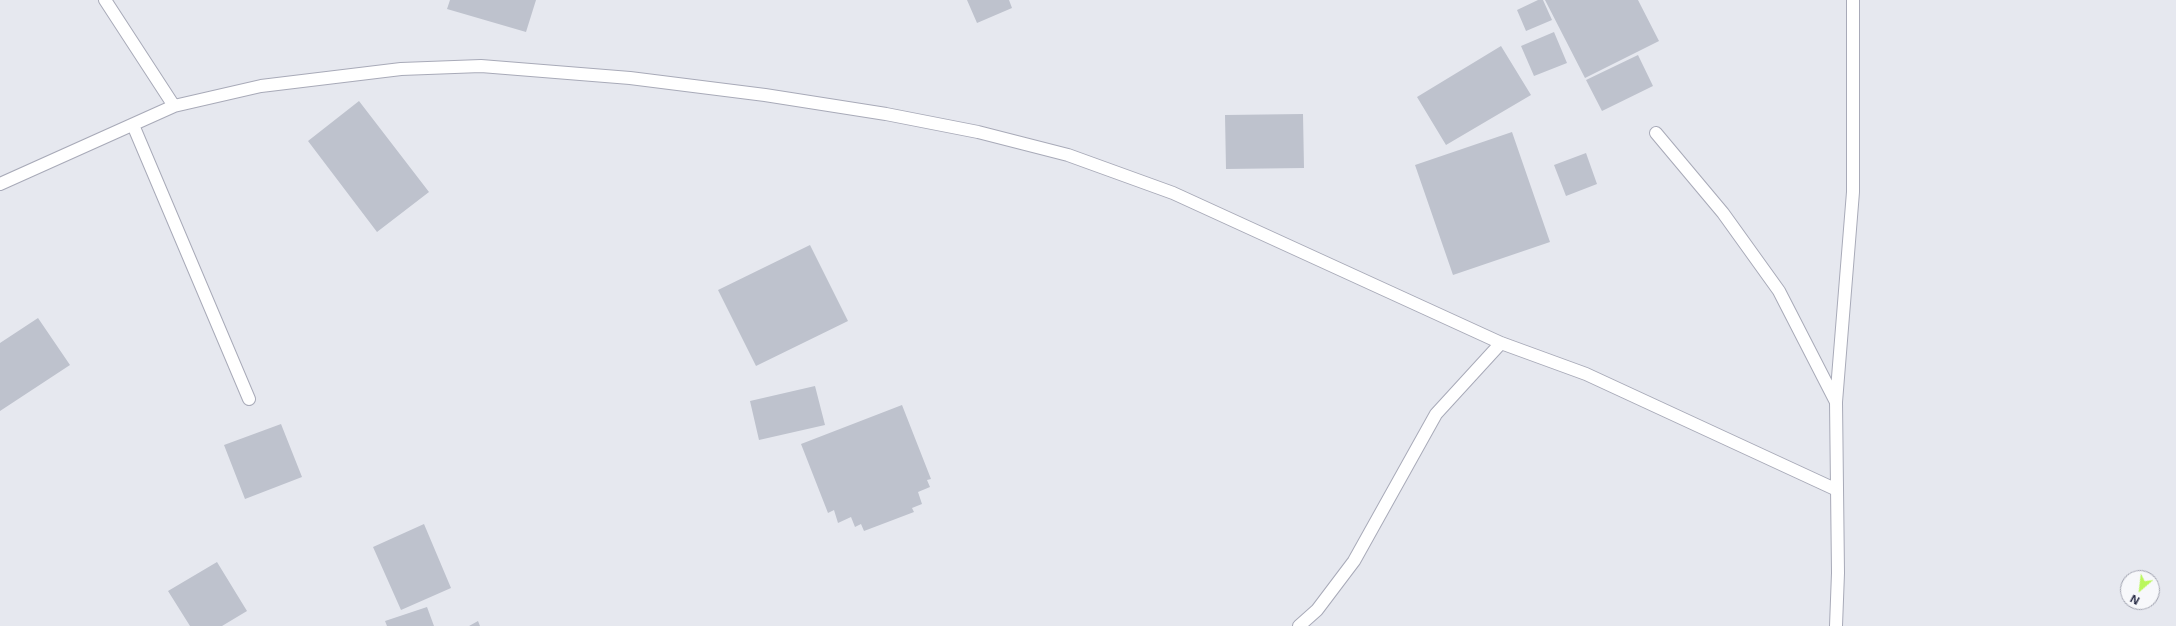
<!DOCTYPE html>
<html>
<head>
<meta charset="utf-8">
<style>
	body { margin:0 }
	#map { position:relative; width:2176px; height:626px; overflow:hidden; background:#e6e8ef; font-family:"Open Sans",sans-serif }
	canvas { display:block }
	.north { position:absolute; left:2120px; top:570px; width:40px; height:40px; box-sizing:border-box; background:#f7f8fb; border:1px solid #a2a4b1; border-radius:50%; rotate:208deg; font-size:11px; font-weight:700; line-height:16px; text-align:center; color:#232742 }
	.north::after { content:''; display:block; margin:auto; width:14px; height:18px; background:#baf75c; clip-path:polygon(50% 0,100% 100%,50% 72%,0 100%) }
</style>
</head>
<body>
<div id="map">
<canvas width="2176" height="626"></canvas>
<div class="north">N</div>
</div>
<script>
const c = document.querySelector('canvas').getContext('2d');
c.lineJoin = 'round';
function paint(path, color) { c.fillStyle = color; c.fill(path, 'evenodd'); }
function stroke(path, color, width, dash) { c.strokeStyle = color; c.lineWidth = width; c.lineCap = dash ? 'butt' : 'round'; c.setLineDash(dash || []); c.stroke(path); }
const building = new Path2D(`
	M450,0H536L526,32L447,9Z
	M967,0H1009L1012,8L977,23Z
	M1538,0H1543L1552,20L1526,31L1517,10Z
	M1545,0H1638L1659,41L1585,78Z
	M1554,32L1567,63L1534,76L1521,46Z
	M1501,46L1531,95L1446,145L1417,97Z
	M1638,55L1653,86L1602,111L1586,80Z
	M359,101L429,192L377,232L308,141Z
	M1303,114L1304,168L1226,169L1225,115Z
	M1512,132L1550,242L1453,275L1415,165Z
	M1586,153L1597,184L1566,196L1554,165Z
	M810,245L848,321L756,366L718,290Z
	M38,318L70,365L0,411V343Z
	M815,386L825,425L759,440L750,401Z
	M902,405L931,479L927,480L930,487L918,492L922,504L912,508L914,512L864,531L861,524L855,527L851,517L838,523L834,510L828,513L801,444Z
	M281,424L302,477L245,499L224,445Z
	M424,524L451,588L401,610L373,547Z
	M217,562L247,611L222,626H190L168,591Z
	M427,607L434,626H387L385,621Z
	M478,621L480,626H469Z`);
const minor = new Path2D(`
	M105,0L174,106
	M133,125L249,399
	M1656,133L1723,213L1779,291L1836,402
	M0,184L174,106L261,86L401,69L481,66L630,78L765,95L886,114L978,132L1068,155L1173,193L1501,343L1586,374L1837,490
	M1299,626L1317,610L1354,561L1436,414L1501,343
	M1836,626L1838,573L1836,402L1853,192V0`);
paint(building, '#bec2cd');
stroke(minor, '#a8aab8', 14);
stroke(minor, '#fff', 12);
</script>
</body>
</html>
